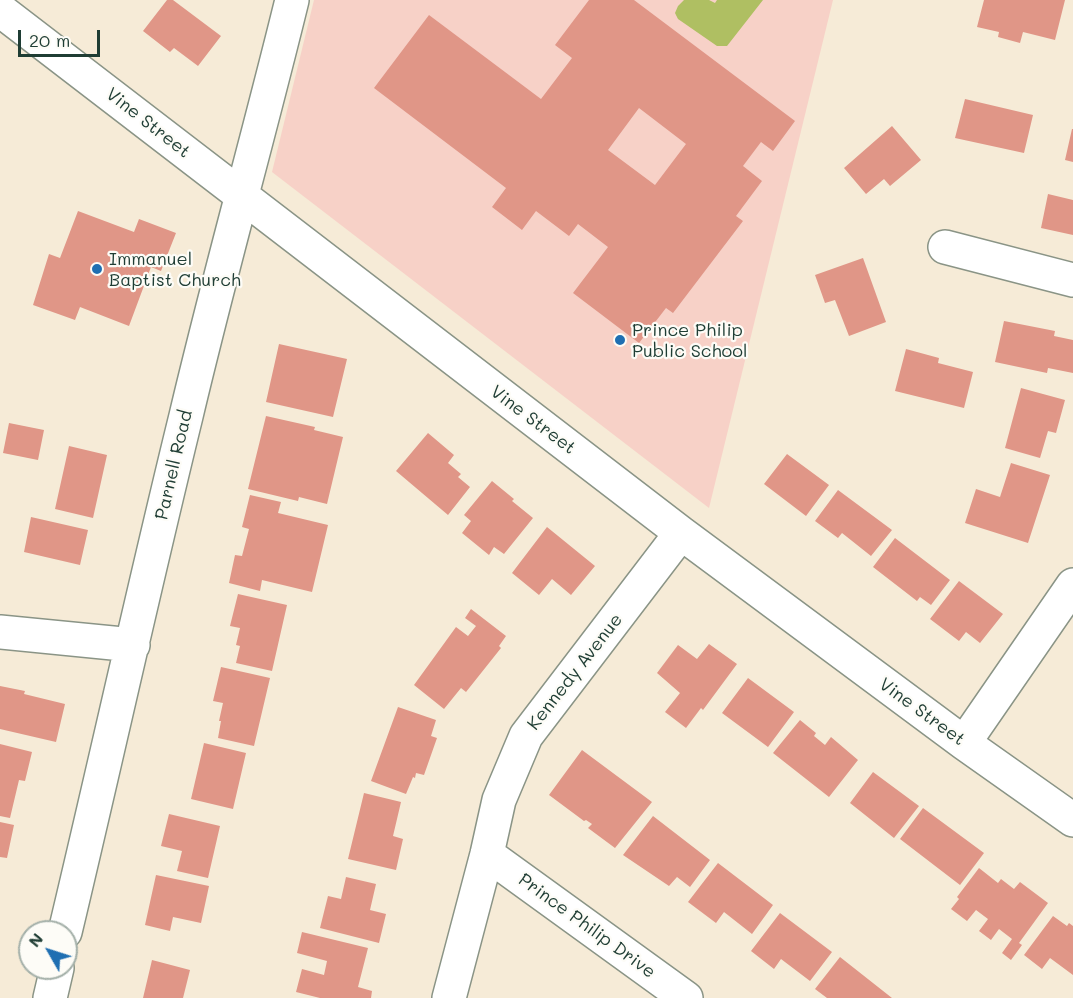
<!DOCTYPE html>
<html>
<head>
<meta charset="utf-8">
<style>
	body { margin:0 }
	#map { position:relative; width:1073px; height:998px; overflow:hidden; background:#f6ebd7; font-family:Mali,sans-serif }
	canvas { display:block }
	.north { position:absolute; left:18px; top:920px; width:60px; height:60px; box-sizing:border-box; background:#fdfcf7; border:2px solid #a4b0a9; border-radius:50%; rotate:309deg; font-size:16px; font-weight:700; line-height:24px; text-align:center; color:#1f3d34 }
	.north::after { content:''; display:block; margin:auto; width:21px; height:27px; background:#1f6fb2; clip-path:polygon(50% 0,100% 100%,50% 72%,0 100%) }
	.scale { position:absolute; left:18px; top:30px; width:82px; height:27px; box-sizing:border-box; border:3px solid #1f3d34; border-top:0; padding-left:8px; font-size:18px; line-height:21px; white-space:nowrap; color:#1f3d34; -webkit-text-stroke:4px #fdfcf7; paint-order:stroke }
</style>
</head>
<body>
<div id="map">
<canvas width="1073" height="998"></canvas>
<div class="north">N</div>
<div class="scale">20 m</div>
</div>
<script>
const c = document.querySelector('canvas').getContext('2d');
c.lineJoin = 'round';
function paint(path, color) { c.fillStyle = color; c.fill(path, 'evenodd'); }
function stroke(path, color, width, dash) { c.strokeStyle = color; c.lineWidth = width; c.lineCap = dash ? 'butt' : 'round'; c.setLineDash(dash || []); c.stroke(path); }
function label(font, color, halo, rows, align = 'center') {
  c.font = font + ' Mali,sans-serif'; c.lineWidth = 4.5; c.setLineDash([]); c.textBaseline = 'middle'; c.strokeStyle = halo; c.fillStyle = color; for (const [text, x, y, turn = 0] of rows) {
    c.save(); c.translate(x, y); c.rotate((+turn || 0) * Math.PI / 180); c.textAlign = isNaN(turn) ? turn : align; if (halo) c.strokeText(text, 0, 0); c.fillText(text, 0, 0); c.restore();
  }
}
const built = new Path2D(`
	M314,0H833L709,508L272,172Z`);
const green = new Path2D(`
	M684,0H709L715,3L717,0H763L727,46H717L678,19L675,13L678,6Z`);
const building = new Path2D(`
	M167,0H173L221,36L198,66L174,48L170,52L143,31Z
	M589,0H634L795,121L773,151L761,142L743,166L762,181L736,216L743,221L673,313L666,308L639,343L573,293L608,247L578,224L569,236L536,211L522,230L492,207L506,188L374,88L429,15L541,99L572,58L555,45ZM639,108L686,144L655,185L608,150Z
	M984,0H1065L1055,40L1023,32L1020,43L998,37L999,32L977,27Z
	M965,99L1033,115L1024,153L955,138Z
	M892,126L921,160L890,186L884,179L866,194L844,168Z
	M1072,129H1073V162L1065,160Z
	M1048,194L1073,200V235L1041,228Z
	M78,211L134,232L139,219L176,233L161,271L151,267L129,326L80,307L75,320L33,305L49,254L60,258Z
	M863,258L886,322L849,336L835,300L825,303L815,275Z
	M1004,321L1055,331L1054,336L1073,340V373L1048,368L1047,373L995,362Z
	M279,344L347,359L333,417L266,402Z
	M906,349L939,358L938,363L973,372L964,408L895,391Z
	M1021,388L1065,400L1056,433L1048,431L1040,458L1005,448Z
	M266,416L315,427L314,430L343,437L327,504L299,497L298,501L248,489Z
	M9,423L44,430L38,460L3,453Z
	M428,433L454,455L448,463L461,474L458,477L470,487L448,515L396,471Z
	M69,446L107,455L93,518L55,509Z
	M787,454L829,485L806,516L764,484Z
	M1011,463L1050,475L1028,543L965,523L976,489L1000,497Z
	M492,481L514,499L512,501L533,518L504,554L494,547L489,555L462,533L471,521L464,515Z
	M838,490L892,530L871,556L842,533L838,538L815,521Z
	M250,495L281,502L278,513L328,525L312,592L262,580L260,591L229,583L235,555L242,556L249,529L242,527Z
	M31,517L88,530L80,565L24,552Z
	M547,527L595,566L571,595L552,579L539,595L512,573Z
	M895,538L950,580L931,605L920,597L917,601L873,567Z
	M959,581L1003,614L980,643L966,632L959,641L930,619Z
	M238,594L287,605L272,671L236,663L240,646L236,645L240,628L230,626Z
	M471,609L506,636L499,646L501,648L466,692L461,688L444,709L414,685L456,627L468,636L476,626L465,618Z
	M709,644L737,664L703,710L701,708L686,728L665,712L680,693L657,673L678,645L697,659Z
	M221,667L270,678L254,746L218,738L221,721H219L223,703L213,701Z
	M748,678L794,712L768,747L722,713Z
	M0,686L25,691L24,694L65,704L56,742L0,729Z
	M398,707L436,720L431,736L437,738L424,775L416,773L415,778L413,777L406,794L371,781Z
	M800,720L816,733L814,736L825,745L831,737L858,760L829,797L773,753Z
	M204,743L246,753L233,809L191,799Z
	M0,744L32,752L25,781L19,780L10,818L0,816Z
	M582,750L652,802L615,848L588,828L592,824L586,820L584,821L549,795Z
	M873,772L919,806L894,838L850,803Z
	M364,793L401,802L393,836L403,839L396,870L348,859Z
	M923,808L984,853L960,885L900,839Z
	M169,814L220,826L208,878L177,871L182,851L161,846Z
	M653,816L710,860L690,887L677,877L669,886L623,855Z
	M0,822L14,825L7,858L0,857Z
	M718,863L773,905L752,934L724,912L716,923L688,902Z
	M979,868L998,883L1001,879L1014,889L1020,882L1048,903L1019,943L1022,945L1011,960L1002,953L1012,939L999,929L991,940L979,931L988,919L976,910L967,921L951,909L959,899L957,897Z
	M156,875L209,886L201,923L173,917L170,931L145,925Z
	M346,877L376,884L370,910L386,914L379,943L320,928L328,896L341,899Z
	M780,913L832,952L810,981L781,959L774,969L751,951Z
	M1053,916L1067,926L1069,923L1073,926V975L1050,958L1042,969L1024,955Z
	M302,932L368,948L358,987L372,991L371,998H320L296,992L302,969L324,975L327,961L297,953Z
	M840,957L892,998H827L815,989Z
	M152,960L190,970L183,998H143Z`);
const minor = new Path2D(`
	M0,10L681,533L964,743L1073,820
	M945,247L1073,280
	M0,632L133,645
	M964,743L1073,585
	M487,854L686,998
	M65,932C106,760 144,587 186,416C219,276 258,139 292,0
	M50,998L57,968
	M449,998L487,854L499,800L526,736L681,533`);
const markers = [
	[97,269,6,"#1f6fb2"],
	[620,340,6,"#1f6fb2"]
];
const streetNames = [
	["Vine Street",148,123,38],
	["Vine Street",533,420,37],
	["Parnell Road",174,465,-77],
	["Kennedy Avenue",575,672,-52],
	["Vine Street",922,712,36],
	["Prince Philip Drive",587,926,36]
];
const poiNames = [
	["Immanuel",109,259],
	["Baptist Church",109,280],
	["Prince Philip",632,330],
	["Public School",632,351]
];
paint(built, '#f7d1c7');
paint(green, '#afbf62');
paint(building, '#e09687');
stroke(minor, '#8a9486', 36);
stroke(minor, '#fff', 33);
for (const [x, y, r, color] of markers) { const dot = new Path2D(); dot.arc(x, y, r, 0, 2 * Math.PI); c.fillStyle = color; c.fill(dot); stroke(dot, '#fdfcf7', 2); }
label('18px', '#1f3d34', '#fdfcf7', streetNames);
label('18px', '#1f3d34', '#fdfcf7', poiNames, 'left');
</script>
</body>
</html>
